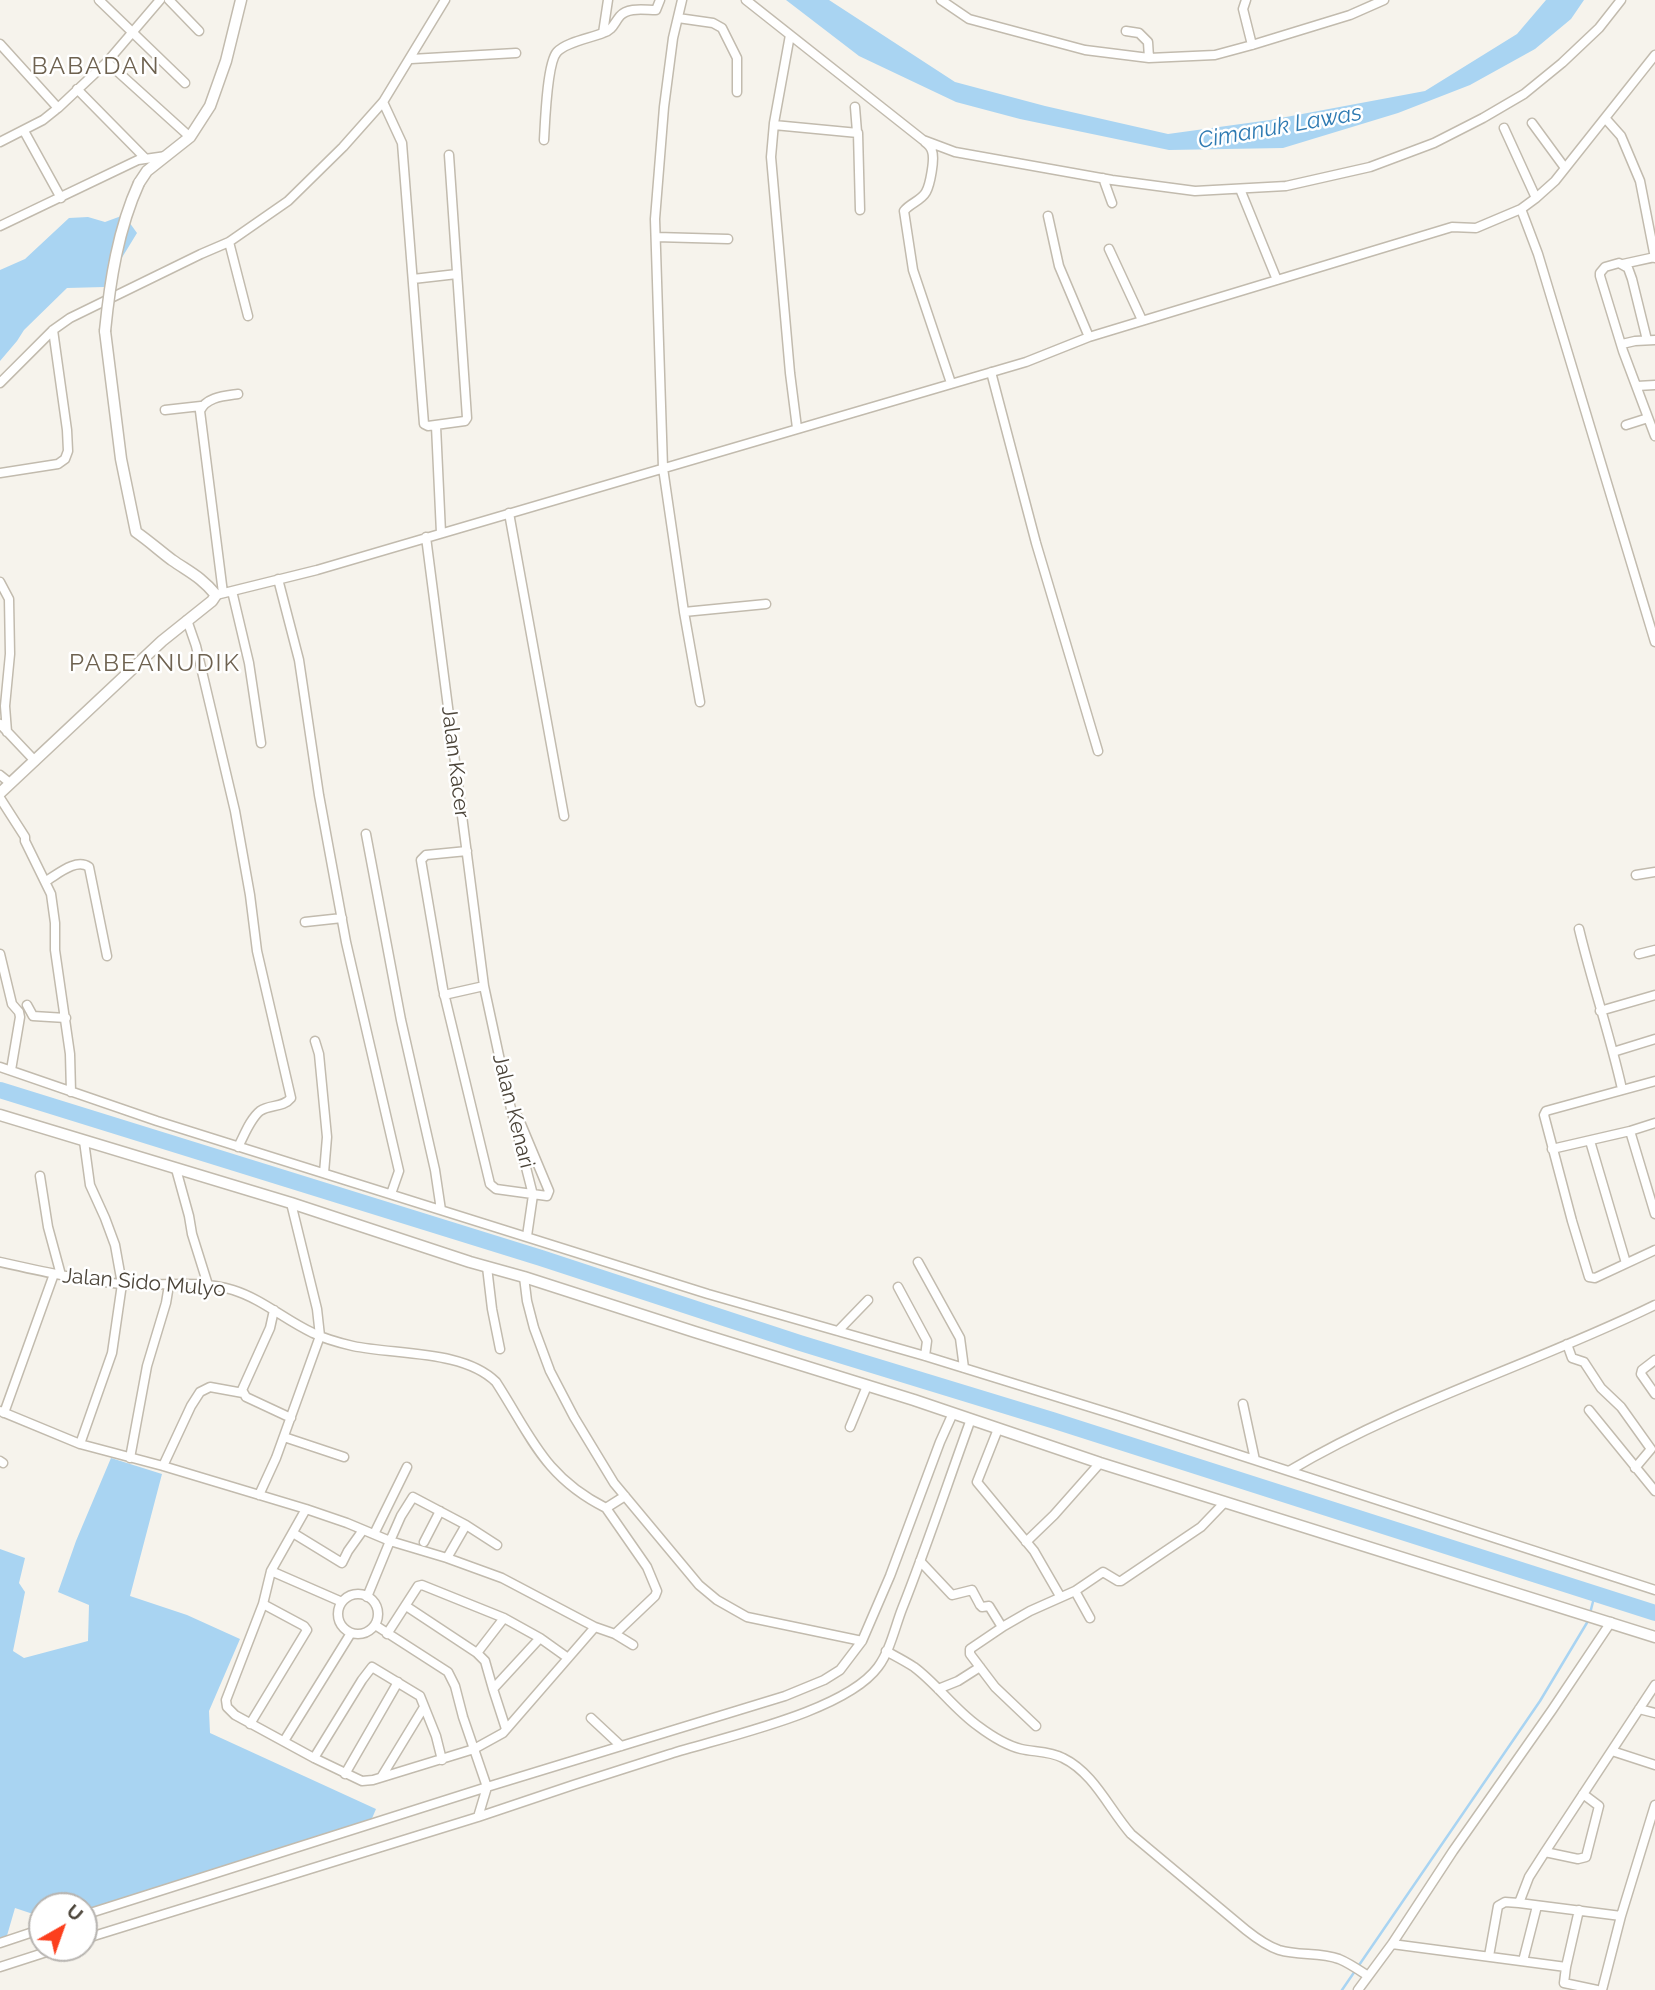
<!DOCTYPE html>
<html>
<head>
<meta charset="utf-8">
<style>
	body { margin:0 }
	#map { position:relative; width:1655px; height:1990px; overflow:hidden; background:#f6f3ec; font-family:Raleway,sans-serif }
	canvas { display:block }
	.north { position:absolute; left:28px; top:1892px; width:70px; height:70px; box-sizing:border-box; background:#fff; border:2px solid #b7b4b0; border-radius:50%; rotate:40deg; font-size:19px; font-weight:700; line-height:28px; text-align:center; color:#4b4439 }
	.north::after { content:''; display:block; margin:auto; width:24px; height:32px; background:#fc3f1d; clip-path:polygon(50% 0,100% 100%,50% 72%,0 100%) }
</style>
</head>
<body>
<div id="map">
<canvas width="1655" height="1990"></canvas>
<div class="north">U</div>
</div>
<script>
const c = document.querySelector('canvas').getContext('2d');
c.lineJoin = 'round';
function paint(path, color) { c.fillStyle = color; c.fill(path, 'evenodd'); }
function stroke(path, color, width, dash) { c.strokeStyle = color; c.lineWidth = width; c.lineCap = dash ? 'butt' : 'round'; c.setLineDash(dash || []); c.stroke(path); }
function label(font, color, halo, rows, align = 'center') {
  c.font = font + ' Raleway,sans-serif'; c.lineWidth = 5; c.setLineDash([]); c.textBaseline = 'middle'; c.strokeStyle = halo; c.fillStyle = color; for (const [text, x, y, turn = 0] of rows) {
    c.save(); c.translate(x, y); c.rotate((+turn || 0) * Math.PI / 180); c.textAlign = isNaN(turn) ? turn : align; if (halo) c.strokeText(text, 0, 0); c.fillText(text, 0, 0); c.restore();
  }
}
const water = new Path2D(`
	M786,0H829L955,82L1045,106L1168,134L1270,120L1425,91L1517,34L1546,0H1584L1571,19L1535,49L1470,85L1398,113L1283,148L1169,150L1020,119L956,102L859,56Z
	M124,215L137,233L104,287L67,288L24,330L17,341L0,361V270L25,259L69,218L88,217L105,222Z
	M111,1458L162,1474L130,1596L187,1615L240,1639L209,1711L210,1733L376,1809L370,1823L84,1911V1906H42V1917L15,1908L6,1939L0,1940V1549L25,1558L19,1583L25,1592L13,1651L24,1658L88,1641L89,1605L58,1592L76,1541Z`);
const stream = new Path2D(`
	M1342,1990L1540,1701L1588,1621L1595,1594`);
const river = new Path2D(`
	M0,1090L541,1258L800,1343L1052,1420L1655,1613`);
const minor = new Path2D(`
	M99,0L185,83
	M169,0L199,31
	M682,0L673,38L664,107L655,219L663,468L684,612L700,702
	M746,0L923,140L955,152L1112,180L1195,191L1286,186L1370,167L1434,143L1483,118L1524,94L1562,63L1599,28L1621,0
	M941,0L969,19L1085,50L1149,58L1215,55L1252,45L1350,15L1384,0
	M1246,0L1243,9L1252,45
	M678,18L713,23L722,28L737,58V92
	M1126,31L1139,33L1148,42L1149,58
	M603,33C613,30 614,23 620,16C628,7 644,10 656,10L660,0
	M790,35L774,123L771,157L790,373L797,428
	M0,44L58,108
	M411,59L516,53
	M107,62L190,137
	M77,89L145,158
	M383,102L402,143L424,424L428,426L465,421L467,418L449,155
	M855,107L857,132
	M1605,118L1621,136L1640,181L1655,258
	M1532,123L1565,168
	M774,125L858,133L860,210
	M1504,128L1536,198
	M24,131L61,198
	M544,140C545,123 547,63 557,52C566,42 591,38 603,33L608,0
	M0,142L43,120L58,108L107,62L160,0
	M925,142C929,145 931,147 932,151C935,159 930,185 926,192C921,201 910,203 904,211L913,270L951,383
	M1103,178L1112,203
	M1240,189L1277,280
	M1521,209L1538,254L1655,642
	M1048,216L1059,266L1089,337
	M0,226L138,160L166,156
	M656,237L728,239
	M229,242L248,316
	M1109,249L1142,320
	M1623,264L1655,257
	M413,279L457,274
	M1647,340L1632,279L1628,268L1619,263L1605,267L1600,273V276L1623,351L1655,436
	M1622,344L1635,341L1655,340
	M991,372L1036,543L1098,751
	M0,383L53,330L70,318L201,254L229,242L288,201L343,147L383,102L445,0
	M1637,386L1655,385
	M165,410L201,406
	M1626,425L1648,418
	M436,426L441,533
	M0,473L58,464L65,459L68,451L67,430L53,330
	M509,513L564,816
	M426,537L484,986L507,1093L533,1195L527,1236
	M278,579L299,660L319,795L346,942L399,1171L391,1194
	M0,582L9,599L10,654L5,706L7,732
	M232,591L249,663L261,743
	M223,593L200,411C206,397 224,396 238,394
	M216,595L317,570L1026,362L1089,337L1452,227L1476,228L1521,209L1536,198L1555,181L1655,55
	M684,612L766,604
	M187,620L196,646L235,811L250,895L257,951L291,1098C283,1108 270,1104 260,1111C250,1119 244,1136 238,1147
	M0,724L35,761
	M0,775L10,783
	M0,798L25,837V841L51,894L55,923V950L70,1054L71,1092
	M366,834L401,1020L435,1170L441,1210
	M467,851L426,855L421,860L443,989L490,1184L496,1189L547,1196L549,1191L518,1117
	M1636,875L1655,872
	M46,881C58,874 76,858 89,867L107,956
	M305,922L342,918
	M1579,929C1592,983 1610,1035 1622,1089
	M0,954L12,1004L19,1012L20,1017L11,1070
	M1639,954L1655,950
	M444,995L484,986
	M27,1005L33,1016L66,1018
	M1600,1011L1655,995
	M315,1041L319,1054L327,1137L324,1173
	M1613,1052L1655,1039
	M0,1067L157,1121L708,1294L925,1356L1119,1416L1655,1590
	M1655,1081L1546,1111L1544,1115L1572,1221L1589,1277L1595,1278L1655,1250
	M1630,1131L1655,1214
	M1590,1141L1626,1263
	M1552,1149L1630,1131L1655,1123
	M176,1169L189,1216L192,1234L208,1285
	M40,1176L48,1227L61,1275
	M0,1262C40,1271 80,1280 121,1284C158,1287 197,1279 233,1290C262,1299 285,1320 313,1333C325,1339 340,1343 353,1346C396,1355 464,1350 496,1382C531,1436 544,1477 606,1508L625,1496
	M918,1262L960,1338L964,1368
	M487,1267L492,1309L500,1349
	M524,1277L527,1301L534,1328L550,1371L574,1417L614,1483L699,1585L717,1600L747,1617L862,1641
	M898,1287L927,1341L925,1356
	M274,1310L270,1328L242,1390L246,1397L291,1418
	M838,1331L868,1300
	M1567,1344L1572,1358L1584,1362L1601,1388L1621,1407L1651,1449L1635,1468
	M1655,1360L1642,1370L1641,1374L1655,1394
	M1243,1404L1255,1460
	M1589,1410L1655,1491
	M0,1411L80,1444L163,1466L306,1509L271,1571L342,1602
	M4,1413L54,1274
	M850,1427L867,1386
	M998,1429L977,1482L1034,1551L1060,1596
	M284,1437L344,1457
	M80,1444L112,1353L122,1284L115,1245L105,1218L90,1185L84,1141
	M130,1458L147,1366L166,1303L169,1285
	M0,1461L3,1463
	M163,1466L191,1406L200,1392L210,1387L243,1393
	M1289,1471C1405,1402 1535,1364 1655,1305
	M259,1495L276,1458L320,1336L317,1309L291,1203
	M306,1509L347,1523L390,1541L367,1597
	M293,1533L342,1563L348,1551L363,1530
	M374,1534L407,1467
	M424,1542L440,1511
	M1026,1542L1054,1515L1100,1463
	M447,1558L466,1525
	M920,1561L952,1595L972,1590L980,1605L982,1607L989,1606L1002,1627
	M271,1571L263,1604L226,1700L227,1707L235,1715L314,1758L362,1781L373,1780L474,1749L503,1733L595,1627L502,1578L447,1558L390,1541L401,1516L413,1497L466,1525L497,1545
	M1075,1591L1090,1618
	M338 1614a20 20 0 1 1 40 0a20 20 0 1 1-40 0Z
	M406,1606L477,1653
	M595,1627L615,1634L655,1596L657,1591L647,1567L606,1508
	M387,1634L418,1586L422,1585L504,1618L540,1638L493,1689L506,1729
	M615,1634L633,1645
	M540,1638L568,1658
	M886,1651C895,1656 905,1661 914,1667C937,1684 954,1709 978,1726C990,1735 1005,1745 1021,1749C1034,1752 1050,1751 1063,1758C1094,1773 1109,1809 1131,1834L1246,1930C1256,1938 1267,1946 1279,1950C1299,1956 1320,1952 1339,1959C1349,1963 1359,1970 1368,1976
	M1655,1685L1545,1852L1529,1877L1519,1903L1621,1916L1655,1805
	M493,1689L485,1661L477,1653L504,1618
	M938,1689L958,1681L980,1667
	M1639,1709L1655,1713
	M591,1718L621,1746
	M250,1724L307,1630L304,1626L263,1604
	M1036,1726L995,1687L970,1654V1649L1004,1626L1030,1611L1075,1591L1103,1572L1118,1581H1121L1201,1527L1225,1502
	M284,1741L351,1633
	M1612,1751L1655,1765
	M314,1758L362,1680L372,1667L420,1696L436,1736L442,1760
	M345,1774L398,1682
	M382,1776L424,1707
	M478,1817C542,1795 606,1774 670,1754C723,1737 845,1712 878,1667C890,1651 895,1627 902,1609C927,1546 948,1482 971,1419
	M1545,1852L1578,1859L1586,1857L1599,1806L1583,1794
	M1579,1910L1566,1967L1564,1983L1597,1990
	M84,1915L487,1787L463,1717L455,1686L448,1672L375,1625
	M84,1939L478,1817L487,1787L785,1696L824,1680L840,1670L862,1641L890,1576L940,1442L953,1413
	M0,1943L42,1929
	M1392,1944L1566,1967
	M1489,1956L1498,1906L1505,1902L1519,1903
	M1523,1961L1537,1906
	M0,1967L59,1948
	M1358,1990L1392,1944L1453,1851L1552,1710L1611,1622
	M1602,1990L1621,1916`);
const tertiary = new Path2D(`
	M139,183L147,171L190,137L210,106L226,61L241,0
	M0,793L162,641L212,601L216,595C201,577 191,573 172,560C160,551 149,541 136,532L121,459L105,331
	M0,1115L291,1203L470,1262L524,1277L695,1332L914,1400L1100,1463L1655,1637`);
const tertiaryBridge = new Path2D(`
	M105,331C110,281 118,229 139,183`);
const streetNames = [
	["Jalan Kacer",455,762,83],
	["Jalan Kenari",513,1111,76],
	["Jalan Sido Mulyo",144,1283,5]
];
const waterNames = [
	["Cimanuk Lawas",1280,127,-10]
];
const quarterNames = [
	["BABADAN",96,67],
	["PABEANUDIK",155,664]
];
paint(water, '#a9d4f2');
stroke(stream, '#a9d4f2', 2.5);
stroke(river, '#a9d4f2', 16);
stroke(minor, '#c2bbae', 11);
stroke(tertiary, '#c2bbae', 13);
stroke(minor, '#fff', 8);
stroke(tertiary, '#fff', 10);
stroke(tertiaryBridge, '#c2bbae', 13, []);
stroke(tertiaryBridge, '#fff', 10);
label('21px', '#4b4439', '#fff', streetNames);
label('italic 23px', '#2e7ab2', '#fff', waterNames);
c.letterSpacing = '2px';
label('24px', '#6e6250', '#fff', quarterNames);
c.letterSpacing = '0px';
</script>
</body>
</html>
